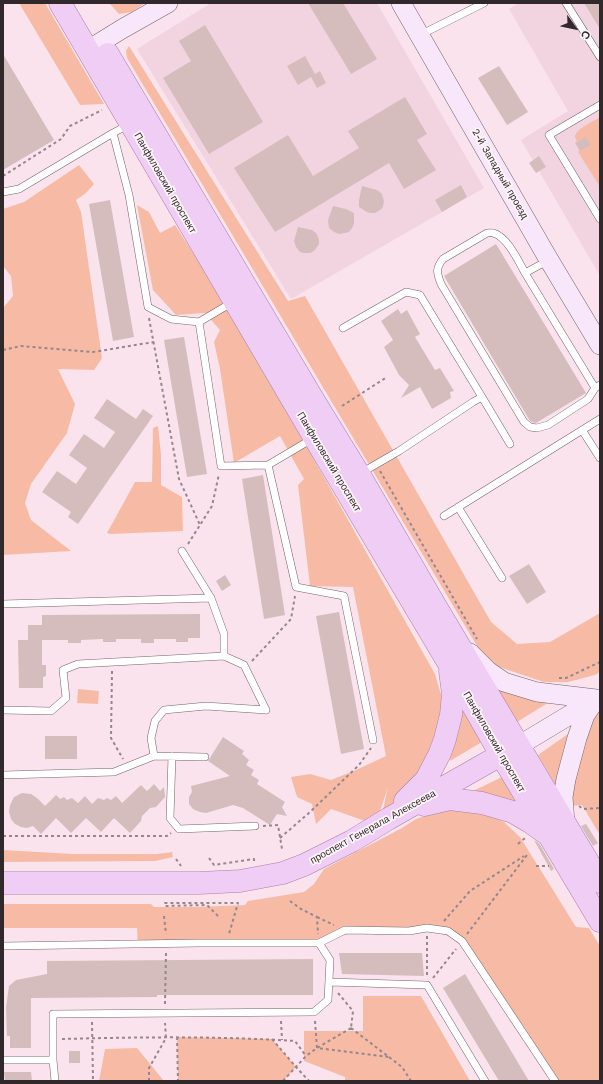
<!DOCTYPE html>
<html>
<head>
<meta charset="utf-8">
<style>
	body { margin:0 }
	#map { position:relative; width:603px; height:1084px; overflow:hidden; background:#fae3ed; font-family:"Work Sans",sans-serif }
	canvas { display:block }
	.frame { position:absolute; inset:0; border:4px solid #31282c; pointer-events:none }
	.north { position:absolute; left:555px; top:8px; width:40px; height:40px; -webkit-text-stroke:3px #fef5f9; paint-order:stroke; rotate:123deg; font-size:11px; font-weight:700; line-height:16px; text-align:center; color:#31282c }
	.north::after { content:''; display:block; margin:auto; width:14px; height:18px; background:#31282c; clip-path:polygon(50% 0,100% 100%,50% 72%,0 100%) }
</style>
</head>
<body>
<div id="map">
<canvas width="603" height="1084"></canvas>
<div class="frame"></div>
<div class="north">С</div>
</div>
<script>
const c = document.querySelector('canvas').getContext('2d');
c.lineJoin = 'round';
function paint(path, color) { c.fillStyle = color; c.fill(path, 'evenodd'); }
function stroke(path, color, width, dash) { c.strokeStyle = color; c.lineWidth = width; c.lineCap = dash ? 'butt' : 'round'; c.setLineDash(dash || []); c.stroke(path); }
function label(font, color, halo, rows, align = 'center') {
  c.font = font + ' "Work Sans",sans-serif'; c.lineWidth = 3.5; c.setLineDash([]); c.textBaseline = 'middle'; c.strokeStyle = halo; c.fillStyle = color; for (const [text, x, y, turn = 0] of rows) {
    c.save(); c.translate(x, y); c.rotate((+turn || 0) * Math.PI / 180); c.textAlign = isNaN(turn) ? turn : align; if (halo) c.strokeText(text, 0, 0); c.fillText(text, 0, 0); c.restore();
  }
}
const built = new Path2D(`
	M211,3H377L484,188L291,299L137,49Z
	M519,3H600V276L521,140L568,111L509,9Z`);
const green = new Path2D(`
	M19,3H45L104,104L80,105Z
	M109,3H145L132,12L119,14Z
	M129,46L288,301L305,296L491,622L517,644L550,642L600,613V672L595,675L568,682H544L496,666L483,656L127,58L126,51Z
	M600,117V187L578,152L582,148C580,145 576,141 575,137C575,129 594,121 600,117Z
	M79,165L94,184L86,193L76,200L81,212L102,358L94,370L58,369L75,404L67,433L31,484L25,503L31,520L71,551L3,555V308L13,296L11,276L3,266V209L24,202Z
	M137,205L149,212L160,233L175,225L229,309L435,674L442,698L440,720L416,787L383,810L388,787L380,811L365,821L331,809L316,824L312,804L297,797L291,777L310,774L331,780L356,770L386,756L353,587L310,586L298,485L304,479L306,484L304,479L280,436L234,463L220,369L214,342L220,330L205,313L176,315L153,290Z
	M158,426L161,454V485L182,497L183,531L110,534L107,533L135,482H152L153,428Z
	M497,688L551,701L517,722Z
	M78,689L99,691L98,704L77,703Z
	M463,708L482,742L450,761L451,753Z
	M600,710V835L582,805L568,806L587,730L598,711Z
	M568,734L555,784L538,755Z
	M502,777L524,808L473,791Z
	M450,807L478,811L504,822L520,837L576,927L589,928L600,946V1081H554L462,941L427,928L361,930L319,943L138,944L137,928H3V904H151L154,907H197L245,905L248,901L304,892L314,884L324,869L402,828L416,819Z
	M3,850L73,854H157L173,852L172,854L173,857L155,861L3,862Z
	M363,996H421L470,1081H345V1077L304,1061V1031H363Z
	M177,1037L272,1039L296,1067L283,1081H178Z
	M137,1048L164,1081H99L105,1049Z`);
const building = new Path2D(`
	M308,3H343L377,59L351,74Z
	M584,3H600V29Z
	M205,25L263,122L209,154L163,78L191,61L179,41Z
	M3,54L54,140L3,170Z
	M305,56L315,74L320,71L326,83L317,88L311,77L298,85L287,66Z
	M499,66L528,112L507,125L478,78Z
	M405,97L427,134L417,140L436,170L404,189L389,163L275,232L234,168L288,135L313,176L359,148L348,131Z
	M586,137L591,145L580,151L575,143Z
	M539,156L546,167L536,173L529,163Z
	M461,185L467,197L442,212L435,200Z
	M362,186L377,190L382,194L384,201L383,207L380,210L375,213H371L367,212L359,207V200Z
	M110,200L134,337L113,341L89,204Z
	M333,206L346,209L354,213V224L352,228L349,232L345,233L339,234L334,232L329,228L328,220Z
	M298,227L312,230L317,234L319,240V244L314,251L310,253H304L300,252L296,247L294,241Z
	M496,244L586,393L536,423L532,422L530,421L444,276Z
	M398,309L401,314L407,310L420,334L415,337L435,370L440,368L454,391L450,392L451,398L432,409L420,387L401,398L409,385L399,375L384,347L393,340L381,321Z
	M184,337L207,474L187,477L164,340Z
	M107,399L136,419L143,409L153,416L78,524L68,517L71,512L42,492L57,471L76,484L87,468L69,455L84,434L104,448L115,432L94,418Z
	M263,475L285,615L264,619L242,479Z
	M529,564L546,592L527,604L509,576Z
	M225,575L231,585L222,591L216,581Z
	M339,612L364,749L341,754L316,616Z
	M200,614V638H188V642H176V639H154V643H141V639H116V642H103V639L81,640V643H68V640H42V665H46V676L43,677V688H19L18,640H28V625H42V615Z
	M45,736H77V759H45Z
	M223,737L244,751L242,754L249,760L246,765L254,770L251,775L259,780L257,784L285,802L282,807L287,816L277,814L270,825L243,808L233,805L206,813L200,812L193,809L189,804V797L192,792L191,786L230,776L208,761Z
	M154,784L160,791L164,787L165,797L156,807L150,808L142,816L141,821L130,833L114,818L101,832L86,818L71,833L56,818L41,834L33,826L27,828L21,827L15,824L11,819L9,812L10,805L14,797L22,793L31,794L37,798L45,806L56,795L60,799L64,797L67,800L72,798L78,803L85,796L92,804L98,798L104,800L107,798L111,800L116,796L122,803L141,785L147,791Z
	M586,824L598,843L593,846L581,826Z
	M534,840L539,843L554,869L551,871Z
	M339,953H422L424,976L342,974Z
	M313,959V995H157V997L31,998V1048H10V1036H7L6,1008L9,986L16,980L47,974V961Z
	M465,974L529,1081H499L443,988Z
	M69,1051H80V1063H69Z
	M4,1072H31L32,1081H5Z`);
const path = new Path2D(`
	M3,176L61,139L70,126L102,110
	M149,318L179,479L200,525
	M3,350L21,346L93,352L154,342
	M342,406L387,377
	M380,471L477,639
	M188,544L212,506L219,474
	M252,661L291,619L295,596
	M112,671L111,738L123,759
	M559,678H566L600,662
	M579,806L583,809L600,808
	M263,826L278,825L282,849
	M3,836H167L171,833
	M280,838L310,812L359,765L371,748
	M518,844L525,838
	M209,858L214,865L254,859V862
	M176,859L181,866
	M536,866H549
	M290,901L301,909L317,917L318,934
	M164,916L166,934
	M218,916L207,905L165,906V903H238L229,934
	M317,917L334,925
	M444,921L470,891L524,856
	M467,934L527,855
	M427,936V976
	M433,978L456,949
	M338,993L353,1011L351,1028
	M165,1004L166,953
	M281,1021L282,1040
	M315,1021L317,1048L389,1057
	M92,1022L93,1081
	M351,1028L402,1067L411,1081
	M177,1037L178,1081
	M62,1039C140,1037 218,1036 295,1041L306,1056
	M272,1039L296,1067L309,1081
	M149,1081V1068L166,1038L165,1023
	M283,1081L306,1056L317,1048L351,1028`);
const lane = new Path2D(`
	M566,3L600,57
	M420,35L484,3
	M600,105L549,135L600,219
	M128,125L113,133L129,195L148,307L171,319L199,322
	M3,192L19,189L113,133
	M549,260L525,273C519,262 507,236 493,233C492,232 488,233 487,233L443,259C435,269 437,273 441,284L524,422L530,427L537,428L548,425L588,399L595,388L600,385
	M525,273L595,388
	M233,302L199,322L221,466L268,465
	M343,328L406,292L420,295L482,397
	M582,430L600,458
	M312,439L268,465L296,587L344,596L373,740
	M361,473L399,451L473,402L482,397L510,444
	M458,507L502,578
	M444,516L600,419
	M182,551L211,598L224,634V656
	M3,604L211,598
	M3,710L51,711L66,698L63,670L78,664L224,656L244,665L266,710
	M154,756L151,738L155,721L164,710L206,706L266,710
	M172,756L170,818L179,829L255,826
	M3,775L114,772L154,756L205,757
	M319,943L345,930L409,931L427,928L448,931L462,941L555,1081
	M3,946L199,943H319L330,960L328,1000L314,1012L53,1014V1060L55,1081
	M329,982L427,985L485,1081
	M3,1060H53`);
const secondary = new Path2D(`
	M401,3L549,260L600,345
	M88,50L122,29L168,3
	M470,653L488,671L504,682L537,692L596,699
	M518,746L593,701
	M565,823L563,797L566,779L577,738L585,715L596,699`);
const primary = new Path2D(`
	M60,3L314,437L448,662L501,755L600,921
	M108,54L313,399L359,474L435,605L600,882
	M405,801L426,780L440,753L445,739L451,715L453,694L450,671
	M424,805L450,799L482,803L513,812L530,822L544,832
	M3,883H199L240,881L283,873L304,865L352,841L388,819L513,748`);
const streetNames = [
	["2-й Западный проезд",500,174,60],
	["Панфиловский проспект",165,183,60],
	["Панфиловский проспект",329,462,59],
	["Панфиловский проспект",494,742,60],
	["проспект Генерала Алексеева",373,827,-29]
];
paint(built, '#f2d4e1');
paint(green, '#f7bba5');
paint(building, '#d5bdbe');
stroke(lane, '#75626a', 8);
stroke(secondary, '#75626a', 20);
stroke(primary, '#a77ea9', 23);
stroke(path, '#96868d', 2, [3, 3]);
stroke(lane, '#fff', 7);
stroke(secondary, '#f8e6fa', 19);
stroke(primary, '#f0cdf4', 22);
label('10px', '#31282c', '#fef5f9', streetNames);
</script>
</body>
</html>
